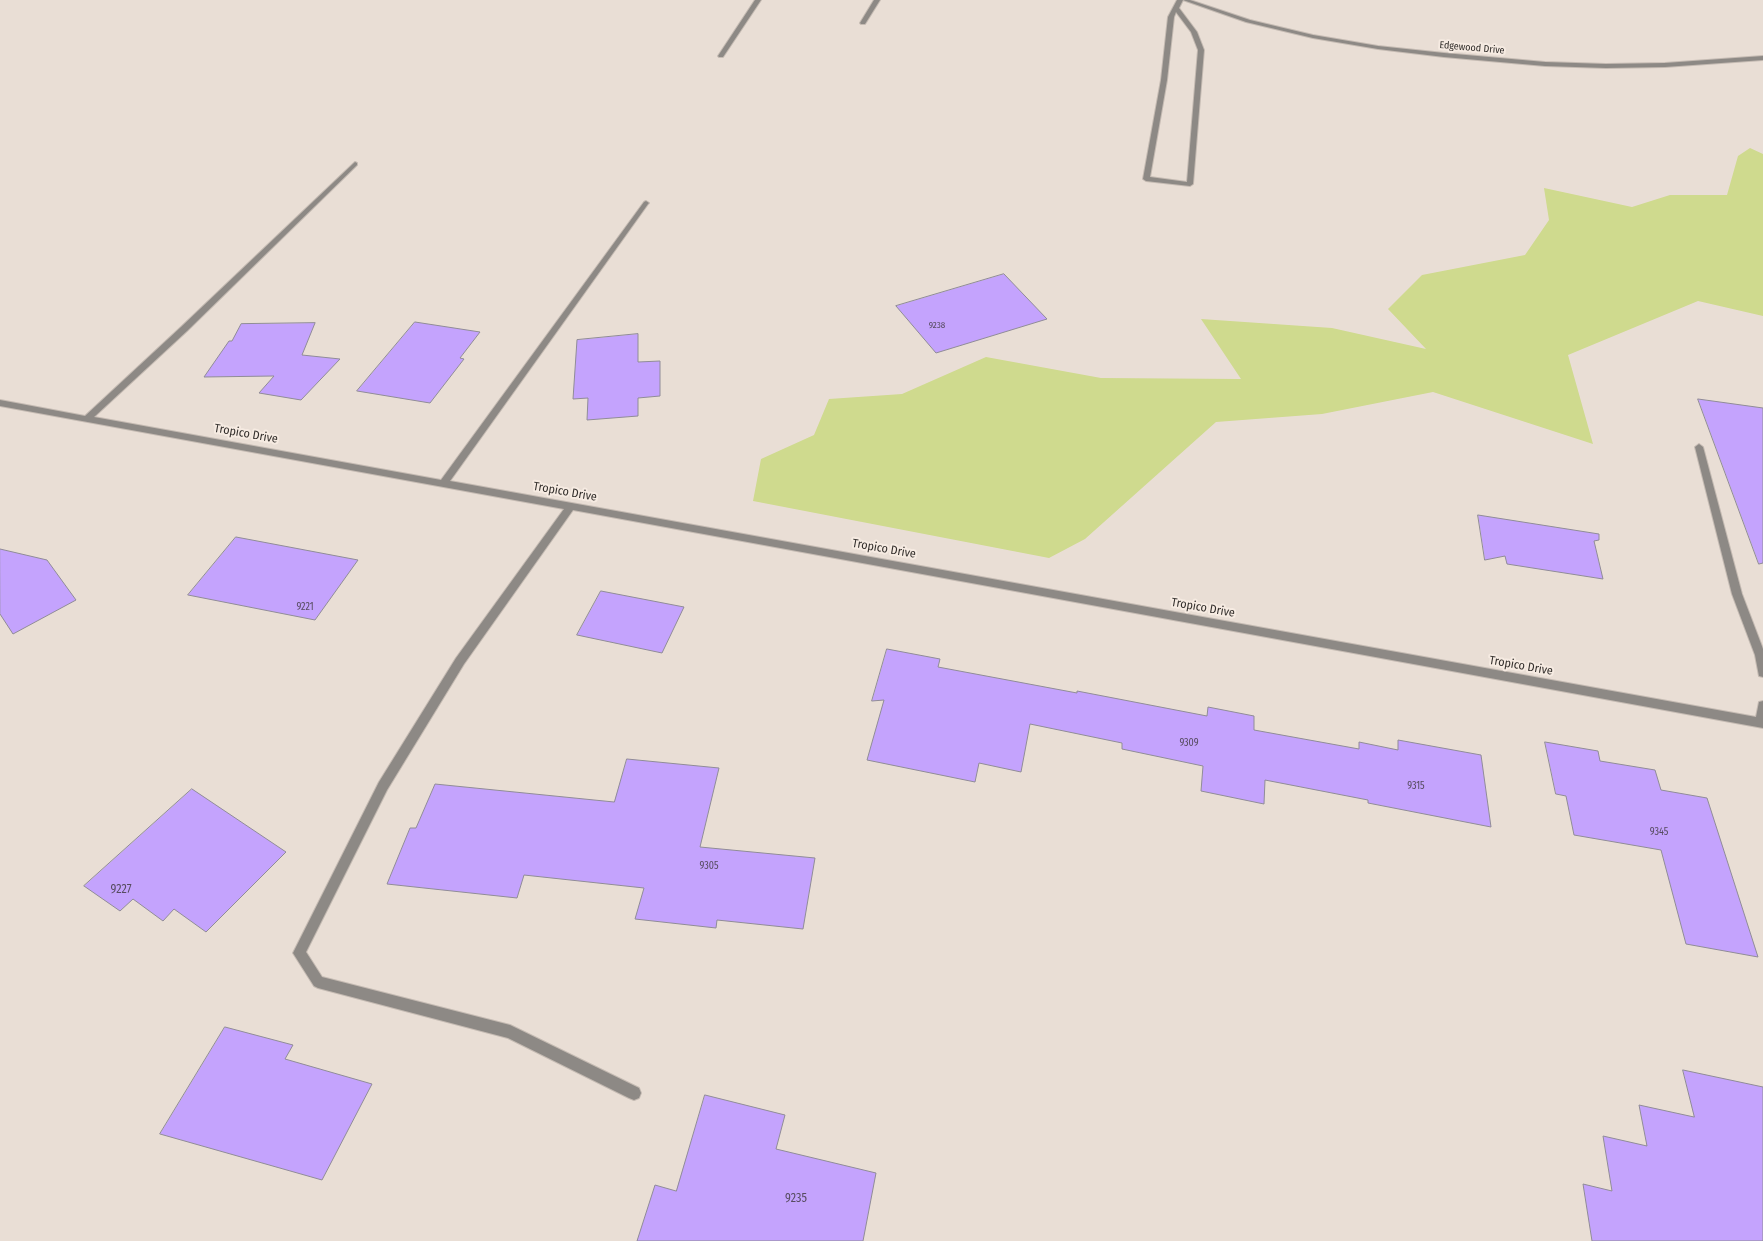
<!DOCTYPE html>
<html>
<head>
<meta charset="utf-8">
<style>
	body { margin:0 }
	canvas { display:block; background:#e9ded5 }
</style>
</head>
<body>
<canvas width="1763" height="1241"></canvas>
<script>
const c = document.querySelector('canvas').getContext('2d');
c.lineJoin = 'round';
function paint(path, color) { c.fillStyle = color; c.fill(path, 'evenodd'); }
function stroke(path, color, width, dash) { c.strokeStyle = color; c.lineWidth = width; c.lineCap = dash ? 'butt' : 'round'; c.setLineDash(dash || []); c.stroke(path); }
function label(font, color, halo, rows, align = 'center') {
  c.font = font + ' "Fira Sans Condensed",sans-serif'; c.lineWidth = 4; c.setLineDash([]); c.textBaseline = 'middle'; c.strokeStyle = halo; c.fillStyle = color; for (const [text, x, y, turn = 0] of rows) {
    c.save(); c.translate(x, y); c.rotate((+turn || 0) * Math.PI / 180); c.textAlign = isNaN(turn) ? turn : align; if (halo) c.strokeText(text, 0, 0); c.fillText(text, 0, 0); c.restore();
  }
}
const green = new Path2D(`
	M1750,148L1763,154V316L1698,301L1568,355L1593,444L1433,392L1322,414L1216,422L1085,539L1049,558L753,501L761,459L814,435L829,399L902,394L986,357L1101,378L1241,379L1201,319L1332,328L1426,349L1388,309L1422,275L1525,255L1549,220L1544,188L1632,207L1670,195H1727L1738,156Z`);
const building = new Path2D(`
	M1004,274L1047,319L936,353L896,306Z
	M415,322L480,332L460,358L464,359L430,403L357,391Z
	M315,323L302,355L340,359L301,400L259,393L274,376L204,377L229,341H232L241,324Z
	M638,334V362L660,361V396L638,398V416L587,420L588,398L573,399L577,340Z
	M1698,399L1763,408V563L1759,564Z
	M1478,515L1599,534V540L1594,541L1603,579L1507,564L1505,556L1485,560Z
	M236,537L358,560L315,620L188,595Z
	M0,549L47,560L76,600L13,634L0,614Z
	M601,591L684,607L662,653L577,635Z
	M887,649L940,659L938,667L1077,693V691L1207,716L1208,707L1254,716V730L1359,749V742L1398,750V740L1481,755L1491,827L1368,803V800L1265,780L1264,804L1201,791L1203,766L1122,749V743L1030,724L1021,772L979,763L975,782L867,760L884,700L872,701Z
	M1545,742L1598,751L1600,761L1655,770L1661,790L1707,798L1758,957L1686,944L1661,850L1574,835L1566,796L1556,794Z
	M627,759L719,768L700,847L815,858L803,929L717,920L716,928L635,919L644,888L524,875L517,898L387,884L410,828H416L435,784L614,802Z
	M192,789L286,852L206,932L174,909L163,921L133,899L120,911L84,886Z
	M225,1027L293,1045L285,1059L372,1084L322,1180L160,1134Z
	M1683,1070L1763,1087V1241H1592L1583,1184L1612,1191L1603,1136L1647,1146L1639,1105L1694,1117Z
	M705,1095L785,1115L776,1149L876,1173L863,1241H637L655,1185L676,1191Z`);
const minor = new Path2D(`
	M755,0H761L723,57H719L718,56Z
	M874,0H880L865,24H861L860,23Z
	M1177,0H1190L1250,20L1313,35L1378,46L1444,53L1545,62L1606,64L1665,63L1763,56V60L1665,67L1606,68L1545,66L1444,57L1378,49L1313,38L1246,22L1183,0L1179,8L1197,32L1204,50L1193,184L1190,186L1146,181L1143,179L1161,80L1168,17ZM1176,12L1191,32L1198,50L1187,182L1150,177L1167,80L1174,17Z
	M355,162L357,163V165L187,331L94,417L441,480L644,202L646,201L649,203L648,204L450,481L1756,717L1759,702L1763,701V728L573,510L464,664L387,790L306,952L322,977L510,1025L639,1088L641,1093L639,1098L634,1100L629,1098L508,1038L318,988L314,986L293,953L379,782L456,658L564,509L0,406V400L85,416L181,327Z
	M1699,444L1703,447L1742,594L1763,649V677L1759,676L1755,655L1732,594L1695,447Z`);
const farNumbernames = [
	["9238",937,325]
];
const farStreetnames = [
	["Edgewood Drive",1472,48,5]
];
const numberNames = [
	["9221",305,607],
	["9309",1189,743],
	["9315",1416,786],
	["9345",1659,832],
	["9305",709,866]
];
const streetNames = [
	["Tropico Drive",246,434,10],
	["Tropico Drive",565,492,10],
	["Tropico Drive",884,549,10],
	["Tropico Drive",1203,608,10],
	["Tropico Drive",1521,666,10]
];
const nearNumbernames = [
	["9227",121,890],
	["9235",796,1199]
];
paint(green, '#cfda8e');
paint(building, '#c4a3fd');
stroke(building, '#908c97', 1);
stroke(minor, '#c5bbb3', 2);
paint(minor, '#8d8985');
label('9px', '#574c60', null, farNumbernames);
label('10px', '#332f2c', '#f6ebe2', farStreetnames);
label('10px', '#574c60', null, numberNames);
label('12px', '#332f2c', '#f6ebe2', streetNames);
label('12px', '#574c60', null, nearNumbernames);
</script>
</body>
</html>
